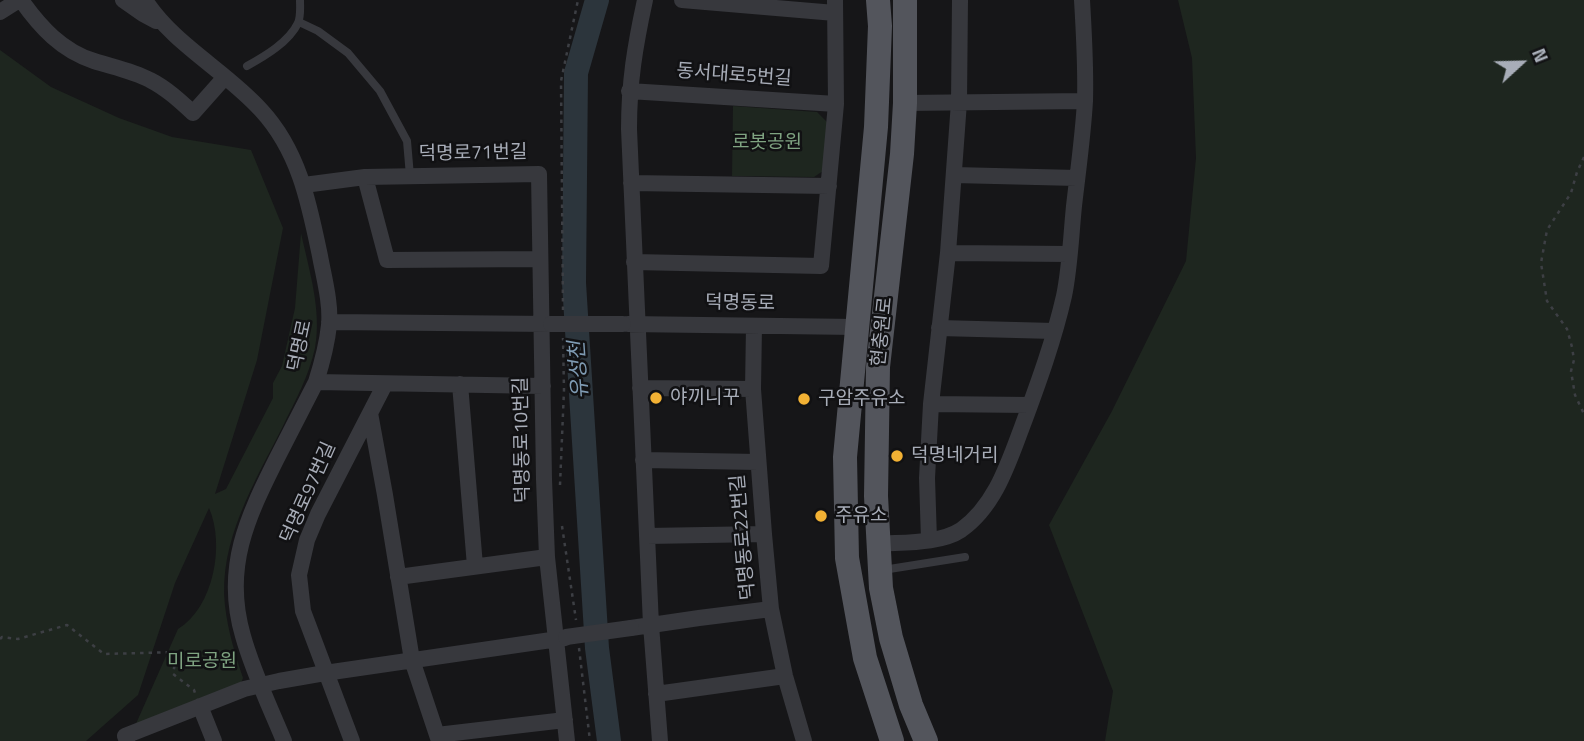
<!DOCTYPE html>
<html>
<head>
<meta charset="utf-8">
<style>
	body { margin:0 }
	#map { position:relative; width:1584px; height:741px; overflow:hidden; background:#161618; font-family:"Titillium Web",sans-serif }
	canvas { display:block }
	.north { position:absolute; left:1486px; top:28px; width:70px; height:70px; -webkit-text-stroke:5px #111113; paint-order:stroke; rotate:68deg; font-size:19px; font-weight:700; line-height:28px; text-align:center; color:#a8adb8 }
	.north::after { content:''; display:block; margin:auto; width:24px; height:32px; background:#a8adb8; clip-path:polygon(50% 0,100% 100%,50% 72%,0 100%) }
</style>
</head>
<body>
<div id="map">
<canvas width="1584" height="741"></canvas>
<div class="north">N</div>
</div>
<script>
const c = document.querySelector('canvas').getContext('2d');
c.lineJoin = 'round';
function paint(path, color) { c.fillStyle = color; c.fill(path, 'evenodd'); }
function stroke(path, color, width, dash) { c.strokeStyle = color; c.lineWidth = width; c.lineCap = dash ? 'butt' : 'round'; c.setLineDash(dash || []); c.stroke(path); }
function label(font, color, halo, rows, align = 'center') {
  c.font = font + ' "Titillium Web","Noto Sans KR",sans-serif'; c.lineWidth = 5; c.setLineDash([]); c.textBaseline = 'middle'; c.strokeStyle = halo; c.fillStyle = color; for (const [text, x, y, turn = 0] of rows) {
    c.save(); c.translate(x, y); c.rotate((+turn || 0) * Math.PI / 180); c.textAlign = isNaN(turn) ? turn : align; if (halo) c.strokeText(text, 0, 0); c.fillText(text, 0, 0); c.restore();
  }
}
const green = new Path2D(`
	M1178,0H1584V741H1105L1113,691L1049,525L1112,411L1186,261L1196,158L1192,58Z
	M0,50L51,87L119,118L172,137L251,150L283,228L257,360L215,494L226,489L273,398V383L282,366L295,308L301,233C309,270 322,310 315,348C309,376 295,401 283,426C255,482 218,541 225,606C228,631 235,654 243,678L241,683L135,726L178,629C214,607 225,544 209,508L175,583L138,695L86,741H0Z
	M733,106L817,112L828,123L823,171L814,177L732,176Z`);
const river = new Path2D(`
	M597,0L576,73L574,283L597,648L609,741`);
const path = new Path2D(`
	M1584,157L1577,172L1571,193L1547,230L1541,263L1547,301L1567,329L1572,347L1574,360L1571,371L1575,395L1584,414
	M563,310L561,81L578,0
	M560,485L564,390L563,338
	M562,526L576,620
	M0,639L2,637L18,639L67,625L104,654L177,652L173,674L194,690L195,693
	M579,648L590,741`);
const lane = new Path2D(`
	M299,22L318,31L348,53L380,91L407,141L410,176
	M247,66C265,56 289,42 298,23C301,16 300,7 300,0
	M883,570L965,557`);
const street = new Path2D(`
	M21,0C40,27 62,51 94,61C113,67 133,71 150,80C166,88 180,101 193,113L225,77
	M123,0L143,14L156,21
	M145,0C173,44 226,71 261,110C299,151 309,203 320,256C324,278 331,303 329,325C327,345 322,363 316,382C303,407 290,433 277,458C247,518 223,568 243,636C253,672 270,707 284,741
	M645,0C635,46 629,82 629,129L651,625L660,741
	M682,0L835,13
	M0,12L19,0
	M629,91L836,104
	M905,103L1085,101
	M954,175L1077,178
	M365,177L387,260L540,259
	M631,183L829,186
	M304,185L365,177L539,174L544,479L547,557L567,741
	M948,253L1069,254
	M634,262L821,266L836,104L835,0
	M329,322L551,324
	M628,324L856,327
	M754,326L753,389L764,534L771,609L785,676L804,741
	M939,328L1054,331
	M316,382L543,386
	M460,384L475,566
	M640,388L753,389
	M931,404L1030,405
	M370,413L385,495L412,660L439,741
	M643,460L758,462
	M647,536L764,534
	M929,540L927,478L931,404L948,253L959,102L960,0
	M878,544C902,542 940,544 961,530C995,506 1008,464 1022,427C1038,384 1054,340 1064,296C1070,267 1071,236 1074,206C1078,171 1083,136 1085,101C1086,67 1084,33 1082,0
	M398,577L547,557
	M631,628L699,618L771,609
	M656,694L785,676
	M200,706L214,741
	M437,735L565,720
	M127,741L125,736L244,689L279,681L325,673L565,638
	M352,741L303,611L299,575L307,540L318,514L385,384`);
const primary = new Path2D(`
	M878,0L880,26L876,127L845,457L847,558L865,658L892,741
	M905,0V103L902,154L878,367L876,496L881,588L891,638L911,705L926,741`);
const streetBridge = new Path2D(`
	M551,324H623
	M566,637L631,628`);
const markers = [
	[656,398,7,"#f2b134"],
	[804,399,7,"#f2b134"],
	[897,456,7,"#f2b134"],
	[821,516,7,"#f2b134"]
];
const streetNames = [
	["동서대로5번길",734,76,4],
	["덕명로71번길",473,154,-1],
	["덕명동로",740,304,1],
	["현충원로",883,332,-84],
	["덕명로",301,346,-78],
	["덕명동로10번길",523,440,-91],
	["덕명로97번길",309,493,-66],
	["덕명동로22번길",744,537,-95]
];
const parkNames = [
	["로봇공원",767,143],
	["미로공원",202,662]
];
const poiNames = [
	["야끼니꾸",670,398],
	["구암주유소",818,399],
	["덕명네거리",911,456],
	["주유소",835,516]
];
const waterNames = [
	["유성천",580,370,-94]
];
paint(green, '#1e261f');
stroke(river, '#2c353c', 24);
stroke(path, '#3d3f44', 2.5, [3.5, 5]);
stroke(lane, '#37383d', 8);
stroke(street, '#37383d', 16);
stroke(primary, '#53555c', 24);
stroke(streetBridge, '#37383d', 16);
for (const [x, y, r, color] of markers) { const dot = new Path2D(); dot.arc(x, y, r, 0, 2 * Math.PI); c.fillStyle = color; c.fill(dot); stroke(dot, '#111113', 2.5); }
label('19px', '#a8adb8', '#111113', streetNames);
label('19px', '#7fa381', '#111113', parkNames);
label('19px', '#a8adb8', '#111113', poiNames, 'left');
label('italic 21px', '#7f9bb3', '#111113', waterNames);
</script>
</body>
</html>
